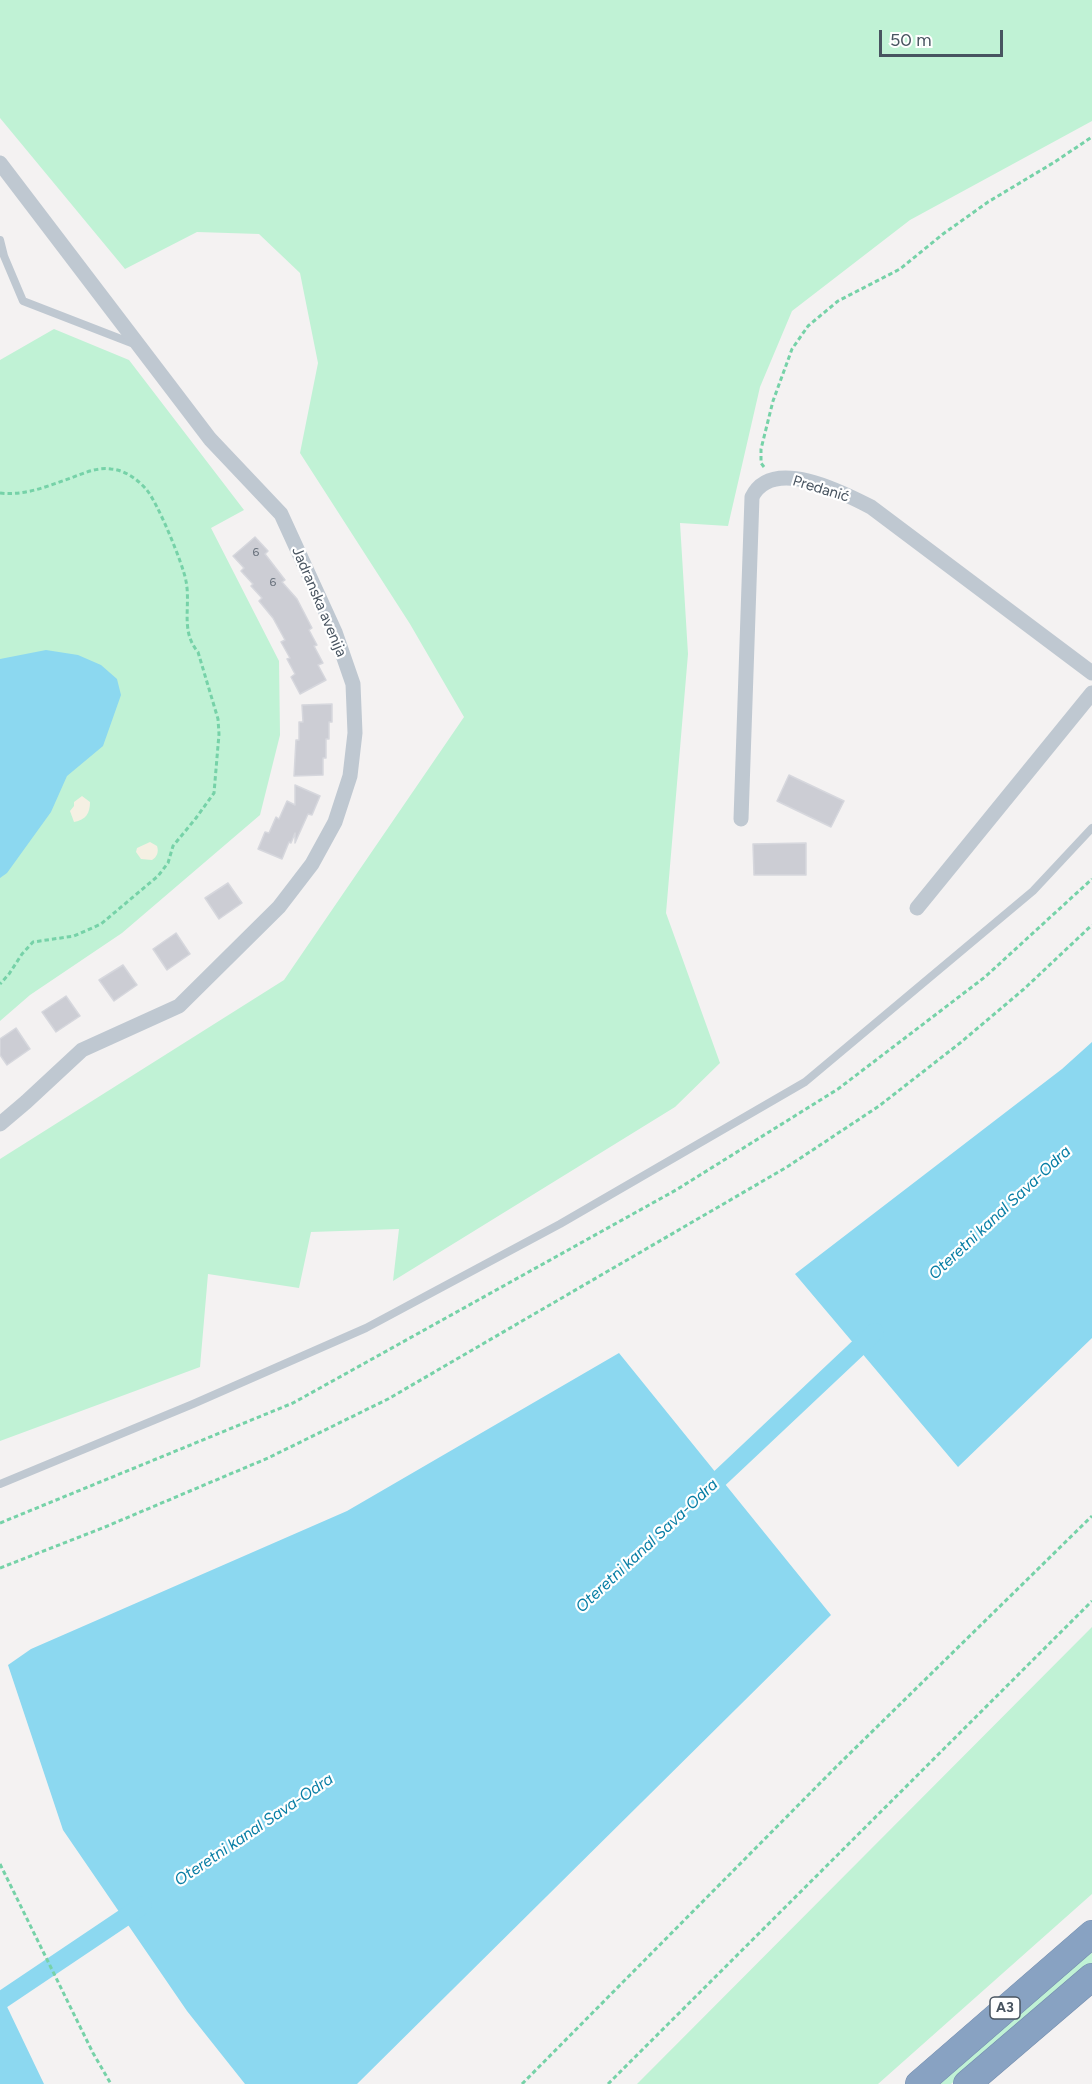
<!DOCTYPE html>
<html>
<head>
<meta charset="utf-8">
<style>
	body { margin:0 }
	#map { position:relative; width:1092px; height:2084px; overflow:hidden; background:#f4f2f2; font-family:Figtree,sans-serif }
	canvas { display:block }
	.scale { position:absolute; left:879px; top:30px; width:124px; height:27px; box-sizing:border-box; border:3px solid #485460; border-top:0; padding-left:8px; font-size:18px; line-height:21px; white-space:nowrap; color:#485460; -webkit-text-stroke:4px #fff; paint-order:stroke }
</style>
</head>
<body>
<div id="map">
<canvas width="1092" height="2084"></canvas>
<div class="scale">50 m</div>
</div>
<script>
const c = document.querySelector('canvas').getContext('2d');
c.lineJoin = 'round';
function paint(path, color) { c.fillStyle = color; c.fill(path, 'evenodd'); }
function stroke(path, color, width, dash) { c.strokeStyle = color; c.lineWidth = width; c.lineCap = dash ? 'butt' : 'round'; c.setLineDash(dash || []); c.stroke(path); }
function label(font, color, halo, rows, align = 'center') {
  c.font = font + ' Figtree,sans-serif'; c.lineWidth = 4.5; c.setLineDash([]); c.textBaseline = 'middle'; c.strokeStyle = halo; c.fillStyle = color; for (const [text, x, y, turn = 0] of rows) {
    c.save(); c.translate(x, y); c.rotate((+turn || 0) * Math.PI / 180); c.textAlign = isNaN(turn) ? turn : align; if (halo) c.strokeText(text, 0, 0); c.fillText(text, 0, 0); c.restore();
  }
}
const green = new Path2D(`
	M0,0H1092V121L910,220L792,311L760,387L728,526L680,523L688,654L666,913L720,1063L675,1107L393,1281L399,1229L311,1232L299,1288L208,1274L200,1367L0,1441V1159L284,980L464,717L410,624L300,453L318,363L300,273L259,234L197,232L125,269L0,118Z
	M54,329L129,360L244,510L211,528L279,661L280,735L260,815L122,933L30,995L0,1021V360Z
	M1092,1627V1894L878,2084H637Z
	M1092,1952V1964L951,2084H935Z`);
const sand = new Path2D(`
	M82,796L90,802C90,813 86,820 74,822L70,811L74,806V802Z
	M150,842L157,846C159,852 157,857 152,860L141,859L136,852L137,848Z`);
const water = new Path2D(`
	M46,650L78,655L101,665L117,679L121,695L103,746L67,776L51,812L7,873L0,878V659Z
	M1092,1042V1338L958,1467L795,1274L1062,1069Z
	M619,1353L831,1615L357,2084H245L187,2011L63,1830L8,1665L31,1649L347,1511Z
	M0,1992L44,2084H0Z`);
const canal = new Path2D(`
	M703,1494L875,1332
	M0,2001L143,1905`);
const building = new Path2D(`
	M255,537L268,551L265,554L285,580L282,582L297,599L312,628L309,630L317,645L314,646L323,663L318,665L326,680L300,694L291,677L295,674L287,659L290,658L281,642L285,640L273,618L259,601L262,598L251,586L253,584L241,571L244,568L233,556Z
	M332,704V722H329V739H326V758H323V775L294,776L296,740H299V722H303L302,705Z
	M789,775L844,801L831,827L777,801Z
	M295,785L320,796L312,815L308,814L295,843V833L291,843L289,842L282,859L258,849L265,832L269,833L276,817L279,819L287,801L295,805Z
	M806,843V875H754L753,844Z
	M228,883L242,903L219,919L205,898Z
	M176,933L190,954L167,970L153,949Z
	M123,965L137,985L114,1001L99,980Z
	M66,996L80,1016L56,1032L42,1012Z
	M16,1028L30,1049L7,1065L0,1055V1039Z`);
const path = new Path2D(`
	M764,467L761,463V449L773,401L792,349L808,326L838,301L900,269L943,234L988,202L1053,163L1092,137
	M0,493C25,496 48,486 71,478C84,473 97,467 111,469C125,470 137,479 146,489C157,501 183,564 186,581C191,606 180,631 198,652L218,719L219,734L214,793L196,818L173,846L168,863L158,876L101,924L74,936L33,942L22,954L9,974L0,984
	M0,1523L293,1403L676,1190L838,1089L985,977L1092,879
	M0,1568L105,1527L268,1458L388,1399L787,1167L879,1106L960,1043L1024,989L1092,925
	M0,1864L93,2053L111,2084
	M522,2084L835,1768L1092,1516
	M608,2084L1092,1601`);
const lane = new Path2D(`
	M0,240L4,256L23,301L134,344
	M0,1484L193,1404L366,1328L560,1224L805,1082L1033,891L1092,828`);
const street = new Path2D(`
	M0,163L210,439L281,514L335,632L353,684L355,733L350,776L335,822L312,864L279,907L179,1006L82,1050L26,1102L0,1124
	M741,819L752,497C772,456 842,492 871,507L1092,673
	M917,908L1092,693`);
const highway = new Path2D(`
	M919,2084L1092,1934
	M967,2084L1092,1977`);
const numberNames = [
	["6",256,552],
	["6",273,582]
];
const shields = [
	[1005,2008,30]
];
const shieldNames = [
	["A3",1005,2008]
];
const streetNames = [
	["Predanić",821,489,17],
	["Jadranska avenija",319,602,67]
];
const waterNames = [
	["Oteretni kanal Sava-Odra",1000,1213,-43],
	["Oteretni kanal Sava-Odra",647,1546,-43],
	["Oteretni kanal Sava-Odra",254,1830,-34]
];
paint(green, '#c0f2d5');
paint(sand, '#f5f0e3');
paint(water, '#8cd8f0');
stroke(canal, '#8cd8f0', 18);
paint(building, '#cccdd4');
stroke(building, '#d6d7dd', 1.5);
stroke(highway, '#738dad', 28);
stroke(path, '#76d2a8', 3, [4.5, 3]);
stroke(lane, '#bfc8d1', 8);
stroke(street, '#bfc8d1', 15);
stroke(highway, '#88a2c2', 27);
label('12px', '#69727d', null, numberNames);
for (const [x, y, w] of shields) { const box = new Path2D(); box.roundRect(x - w / 2, y - 11, w, 22, 4.5); c.fillStyle = '#fff'; c.fill(box); stroke(box, '#485460', 1.5); }
label('bold 14px', '#485460', null, shieldNames);
label('15px', '#485460', '#fff', streetNames);
label('italic 16px', '#087ea5', '#fff', waterNames);
</script>
</body>
</html>
